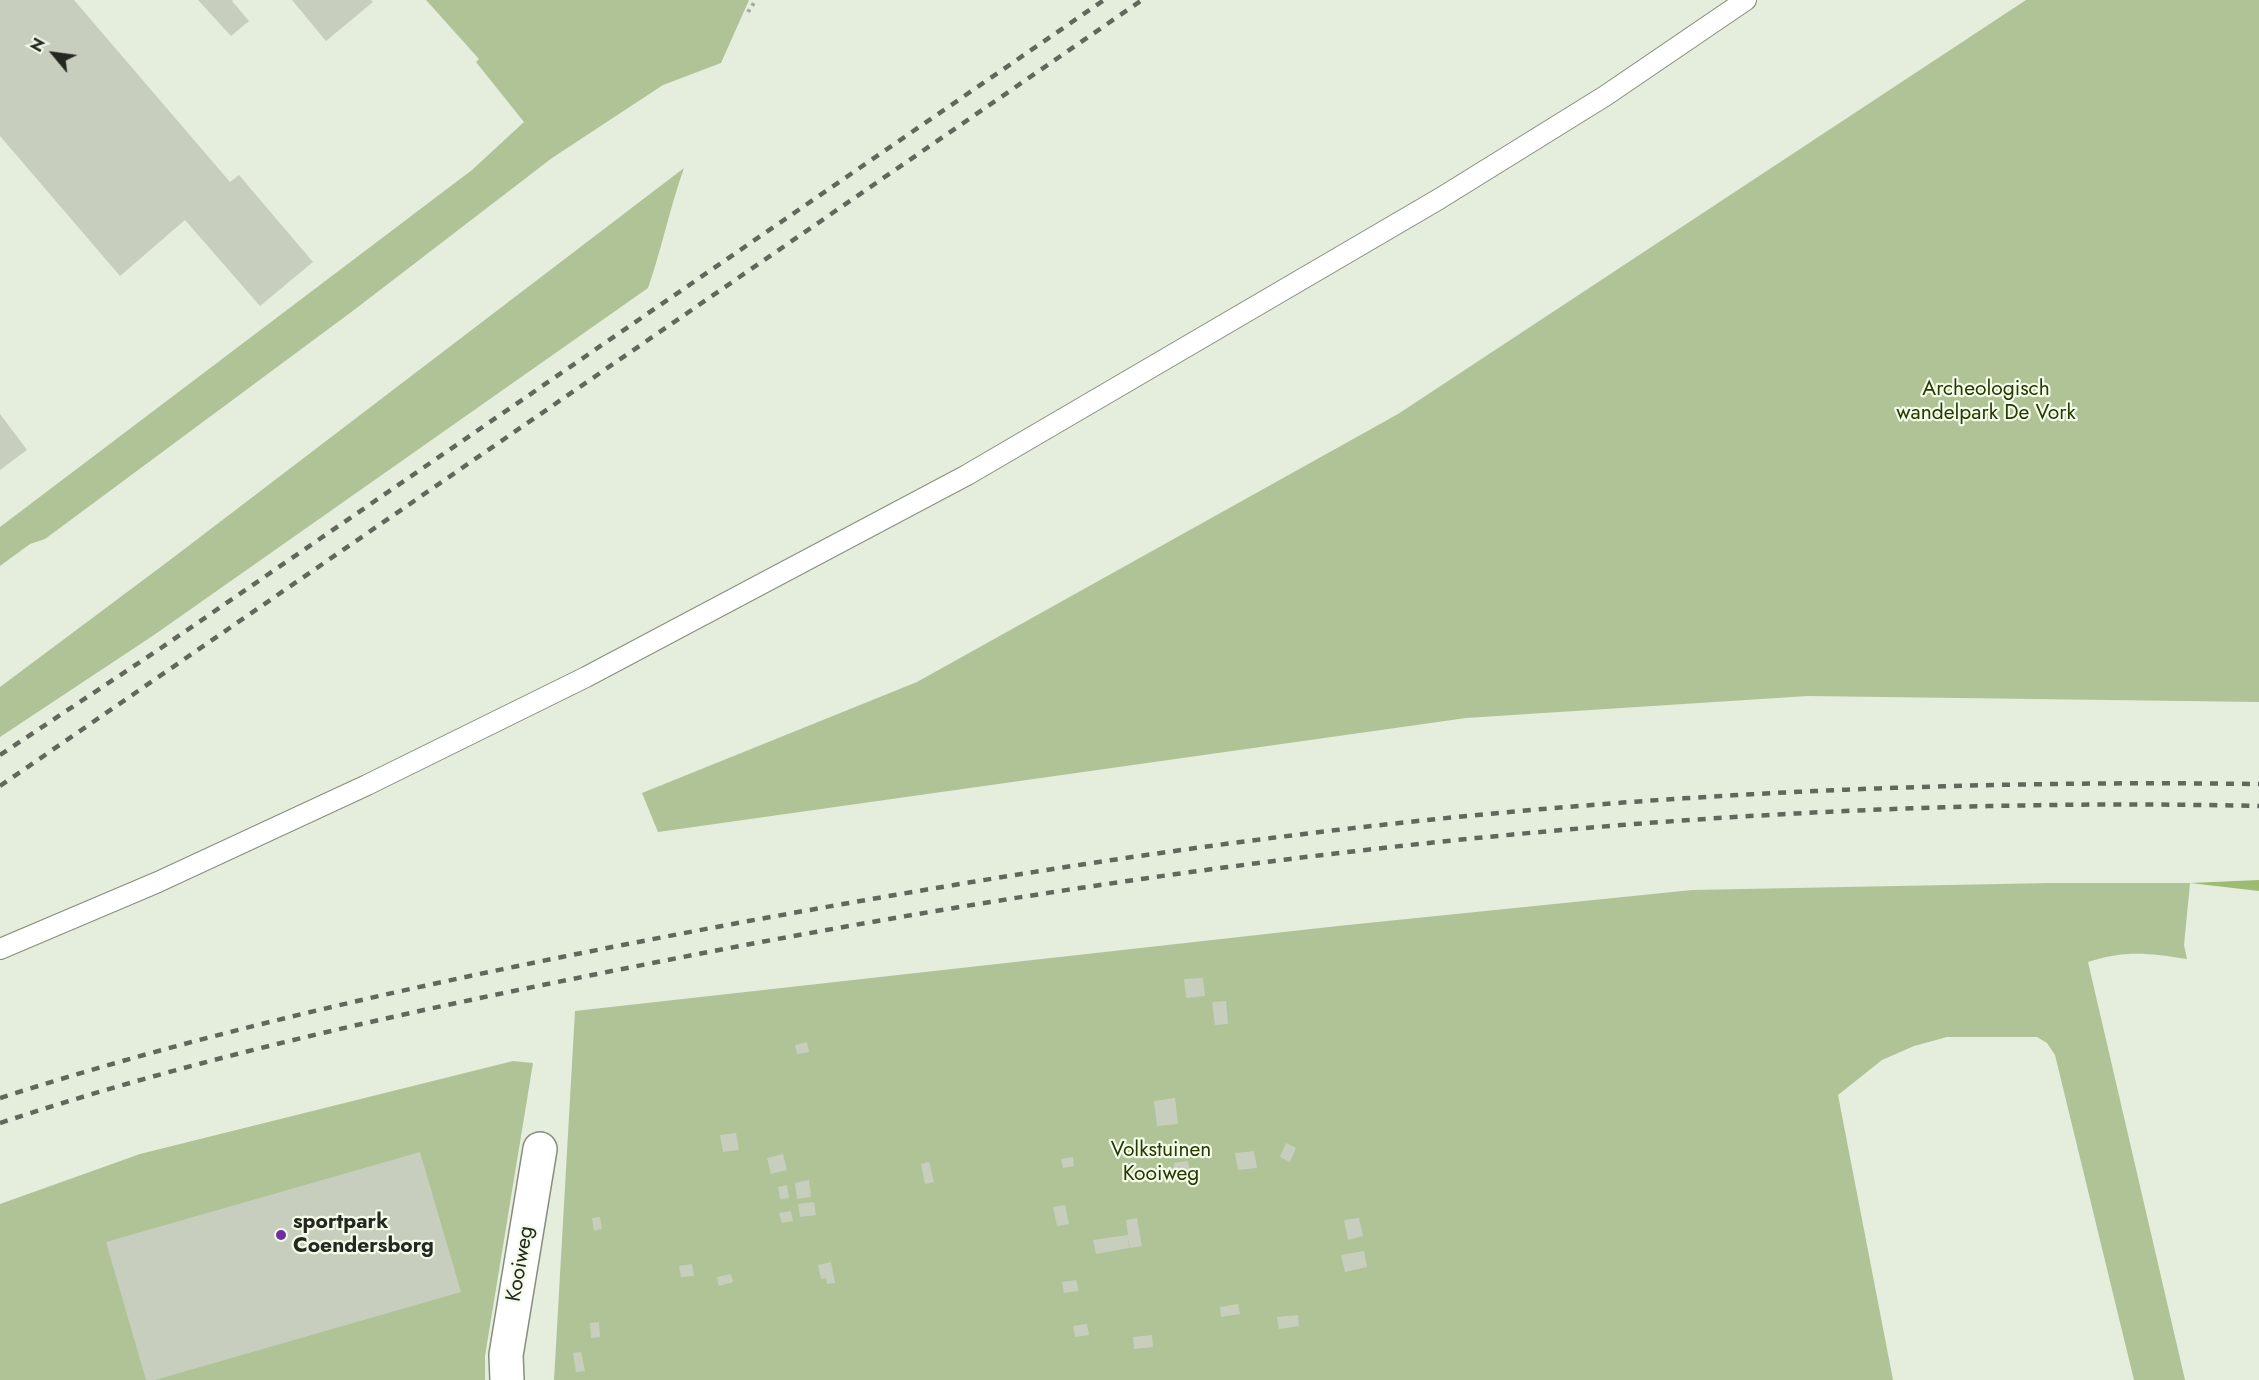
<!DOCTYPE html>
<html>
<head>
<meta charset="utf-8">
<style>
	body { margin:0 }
	#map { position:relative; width:2259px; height:1380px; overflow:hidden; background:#e5eddc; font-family:Jost,sans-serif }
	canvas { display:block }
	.north { position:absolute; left:24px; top:24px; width:60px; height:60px; -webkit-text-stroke:4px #f3fbe9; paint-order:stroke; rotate:299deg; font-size:16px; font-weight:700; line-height:24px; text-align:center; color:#252821 }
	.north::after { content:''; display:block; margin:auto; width:21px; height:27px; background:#252821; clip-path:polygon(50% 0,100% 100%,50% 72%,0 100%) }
</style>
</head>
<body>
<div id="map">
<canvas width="2259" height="1380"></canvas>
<div class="north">N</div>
</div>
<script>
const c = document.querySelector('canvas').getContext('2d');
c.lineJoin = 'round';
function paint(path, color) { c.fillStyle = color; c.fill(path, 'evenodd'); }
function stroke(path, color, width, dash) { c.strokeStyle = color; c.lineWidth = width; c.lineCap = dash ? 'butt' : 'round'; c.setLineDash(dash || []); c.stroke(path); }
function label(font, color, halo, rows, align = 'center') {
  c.font = font + ' Jost,sans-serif'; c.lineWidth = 4.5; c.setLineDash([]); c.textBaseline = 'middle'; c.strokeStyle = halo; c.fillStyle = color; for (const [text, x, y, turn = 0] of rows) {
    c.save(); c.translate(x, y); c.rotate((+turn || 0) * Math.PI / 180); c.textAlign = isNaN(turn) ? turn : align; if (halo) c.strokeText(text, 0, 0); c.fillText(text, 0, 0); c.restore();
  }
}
const green = new Path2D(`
	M426,0H749L721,63L663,85L552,158L354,310L45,539L30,544L0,566V527L472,170L524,122L476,62L479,59Z
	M2026,0H2259V702L1808,696L1466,718L658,832L642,793L917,682L1398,414Z
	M684,168C670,207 662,248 648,288L154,635L0,737V687L170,560Z
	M2051,883H2190L2184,945L2187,959C2149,953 2124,950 2088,962L2185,1380H2134L2055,1055L2047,1043L2037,1037H1947L1914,1046L1882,1060L1838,1095L1893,1380H554L575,1011L1338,926L1692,890Z
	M513,1061L533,1063L485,1356V1380H0V1204L140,1154Z`);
const water = new Path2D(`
	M2259,880V891L2190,883Z`);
const building = new Path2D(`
	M0,0H74L230,182L239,175L313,262L260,306L185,220L120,276L0,136Z
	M198,0H233L232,1L249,21L231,36Z
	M292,0H371L373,2L326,41Z
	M0,414L27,450L0,470Z
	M1203,978L1205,996L1186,998L1184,979Z
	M1226,1001L1228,1024L1215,1025L1212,1002Z
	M807,1042L809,1052L797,1054L795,1045Z
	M1175,1098L1178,1124L1157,1126L1154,1101Z
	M736,1133L739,1150L723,1152L720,1135Z
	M1286,1143L1296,1148L1290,1162L1280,1157Z
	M1254,1151L1257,1168L1238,1170L1235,1153Z
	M420,1152L461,1292L155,1380H146L106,1242Z
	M783,1154L787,1170L771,1174L767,1158Z
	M1073,1157L1074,1166L1063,1168L1061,1159Z
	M1188,1161L1190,1173L1175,1175L1174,1163Z
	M929,1162L934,1182L925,1184L921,1164Z
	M809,1180L811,1197L797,1199L795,1183Z
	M787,1185L789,1198L780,1199L778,1187Z
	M814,1202L816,1215L800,1217L798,1204Z
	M1065,1205L1069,1224L1057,1226L1053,1207Z
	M791,1211L793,1221L782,1223L779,1213Z
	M600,1217L602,1229L594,1231L592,1218Z
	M1137,1218L1142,1246L1130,1248L1128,1238L1129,1248L1096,1254L1093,1240L1128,1235L1126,1220Z
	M1359,1218L1363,1236L1348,1240L1344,1220Z
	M1364,1251L1367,1267L1345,1272L1341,1255Z
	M831,1262L835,1283L827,1284L826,1278L821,1279L818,1265Z
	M692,1264L694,1276L681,1277L679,1266Z
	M731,1274L733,1282L719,1286L717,1277Z
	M1076,1280L1079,1291L1064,1293L1062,1282Z
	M1238,1304L1240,1314L1221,1317L1220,1307Z
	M1298,1315L1299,1326L1279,1329L1277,1317Z
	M599,1322L600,1337L591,1338L590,1323Z
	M1087,1324L1089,1335L1075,1337L1073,1326Z
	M1152,1335L1153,1347L1134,1349L1133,1337Z
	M581,1352L585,1371L576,1372L573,1353Z`);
const path = new Path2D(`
	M748,12L756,0`);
const service = new Path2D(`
	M0,949L158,882L367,785L586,677L967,475L1439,199L1605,96L1746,0`);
const minor = new Path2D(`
	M507,1380L506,1355L540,1149`);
const rail = new Path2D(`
	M0,755L161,648L1104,0
	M0,786L1142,0
	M0,1098C237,1022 482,971 727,925C938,886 1150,851 1363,827C1661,793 1960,780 2259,784
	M0,1123C226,1048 459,1001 693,955C1208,855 1733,794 2259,806`);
const markers = [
	[281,1235,6,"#712da1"]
];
const parkNames = [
	["Archeologisch",1986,390],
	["wandelpark De Vork",1986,414],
	["Volkstuinen",1161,1151],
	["Kooiweg",1161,1175]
];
const poiNames = [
	["sportpark",293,1223],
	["Coendersborg",293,1247]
];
const streetNames = [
	["Kooiweg",521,1264,-80]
];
paint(green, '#b0c397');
paint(water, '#9dbc72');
paint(building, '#c7cebd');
stroke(service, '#868d7d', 22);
stroke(minor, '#868d7d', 36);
stroke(path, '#a2a89b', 4, [3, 4.5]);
stroke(service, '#fff', 20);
stroke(minor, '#fff', 33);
stroke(rail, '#62675d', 4.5, [8, 8]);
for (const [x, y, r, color] of markers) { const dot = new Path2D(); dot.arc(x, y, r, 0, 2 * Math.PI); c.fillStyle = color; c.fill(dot); stroke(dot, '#f3fbe9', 2); }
label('21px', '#263901', '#f3fbe9', parkNames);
label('bold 21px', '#252821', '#f3fbe9', poiNames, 'left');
label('21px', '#252821', '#f3fbe9', streetNames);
</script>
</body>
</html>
